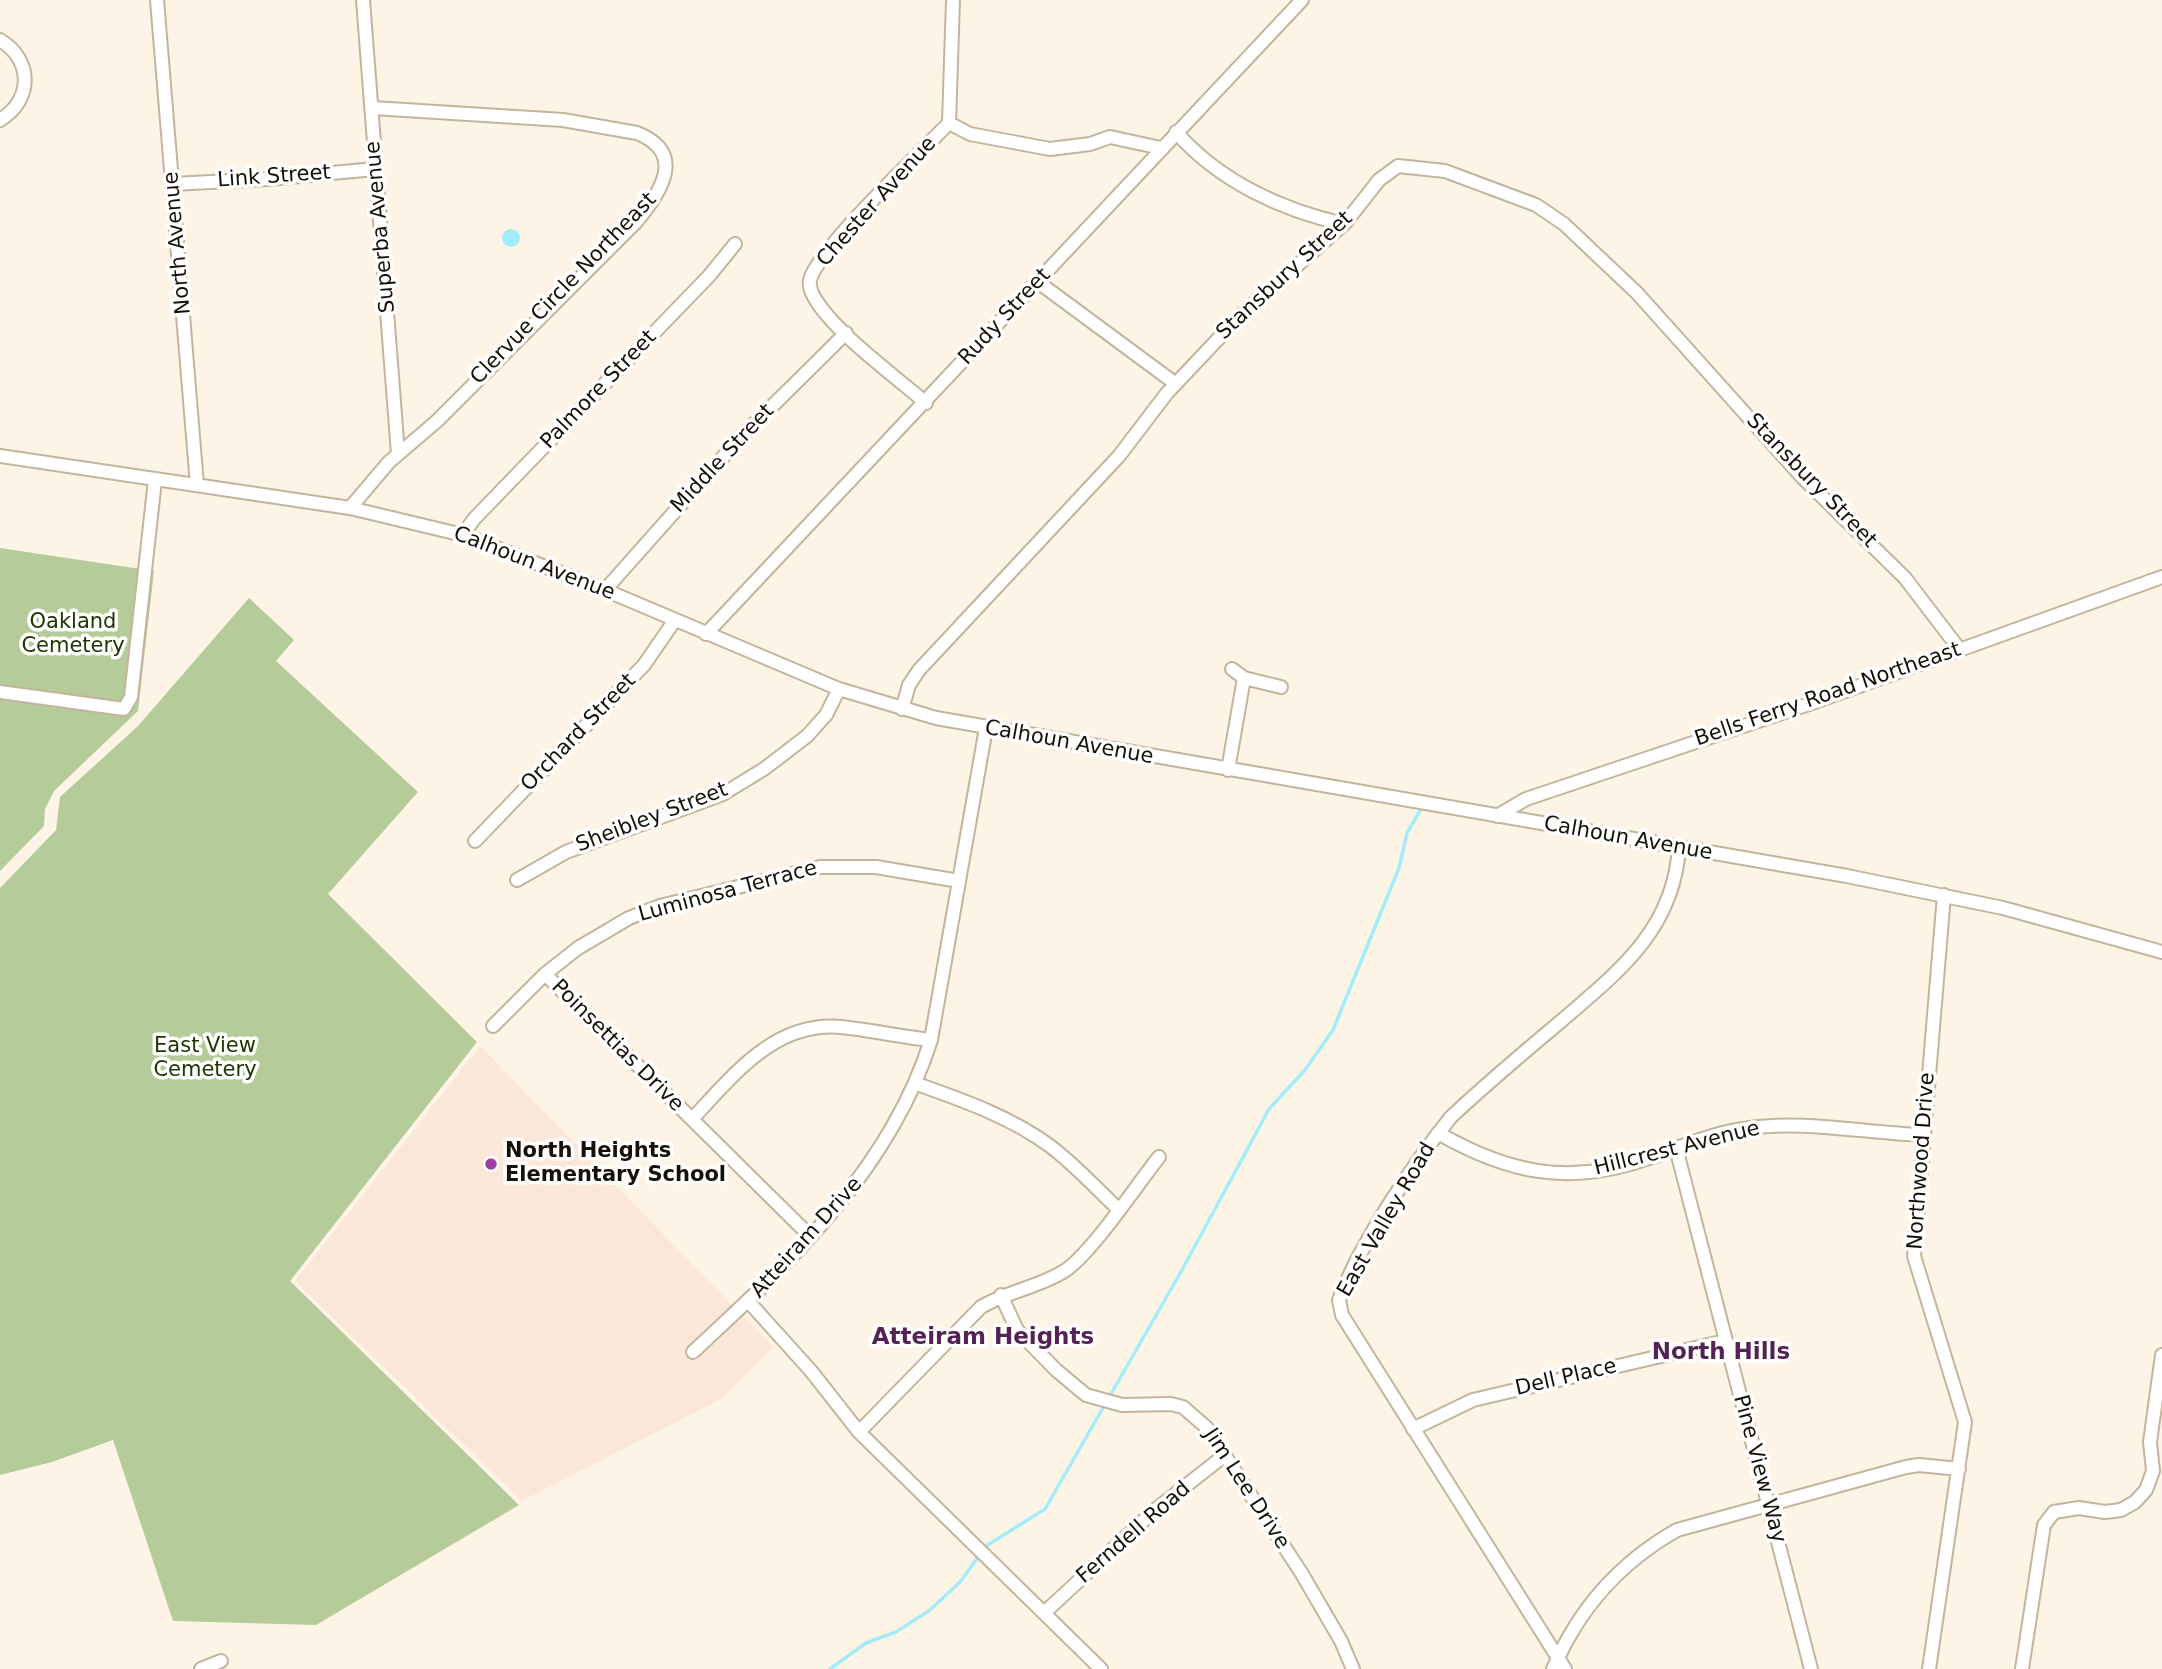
<!DOCTYPE html>
<html>
<head>
<meta charset="utf-8">
<style>
	body { margin:0 }
	canvas { display:block; background:#fdf4e5 }
</style>
</head>
<body>
<canvas width="2162" height="1669"></canvas>
<script>
const c = document.querySelector('canvas').getContext('2d');
c.lineJoin = 'round';
function paint(path, color) { c.fillStyle = color; c.fill(path, 'evenodd'); }
function stroke(path, color, width, dash) { c.strokeStyle = color; c.lineWidth = width; c.lineCap = dash ? 'butt' : 'round'; c.setLineDash(dash || []); c.stroke(path); }
function label(font, color, halo, rows, align = 'center') {
  c.font = font + ' "DejaVu Sans",sans-serif'; c.lineWidth = 7; c.setLineDash([]); c.textBaseline = 'middle'; c.strokeStyle = halo; c.fillStyle = color; for (const [text, x, y, turn = 0] of rows) {
    c.save(); c.translate(x, y); c.rotate((+turn || 0) * Math.PI / 180); c.textAlign = isNaN(turn) ? turn : align; if (halo) c.strokeText(text, 0, 0); c.fillText(text, 0, 0); c.restore();
  }
}
const education = new Path2D(`
	M480,1046L773,1347L721,1399L522,1501L295,1281Z`);
const green = new Path2D(`
	M0,548L154,571L138,711L54,791L45,809L44,826L0,871Z
	M249,598L294,640L276,661L418,792L328,894L477,1042L290,1281L519,1505L316,1625L173,1621L113,1440L52,1462L0,1475V888L56,830L60,797L138,726Z`);
const water = new Path2D(`
	M502 238a9 9 0 1 1 18 0a9 9 0 1 1-18 0Z`);
const stream = new Path2D(`
	M830,1669L866,1643L896,1632L930,1610L960,1582L986,1546L1045,1509L1182,1270L1269,1109L1305,1070L1333,1030L1399,868L1407,833L1421,809L1426,808`);
const minor = new Path2D(`
	M157,0L197,485
	M363,0L398,454
	M0,40C33,60 33,100 0,120
	M949,123L970,134L1050,149L1090,144L1110,137L1161,148
	M1176,132C1219,181 1281,210 1344,224
	M173,184L268,179L375,169
	M1038,282L1176,384
	M926,403C895,376 831,330 813,295C811,292 809,284 810,280C817,250 923,150 949,123L953,0
	M0,456L350,508L463,535L605,590L839,689L936,718L1847,876L2003,908L2162,952
	M350,508L389,462L437,421L637,221C661,192 687,153 637,133L563,120L373,108
	M463,535L474,519L709,276L735,244
	M605,590L741,437L846,333
	M706,634L1302,0
	M1232,669L1244,678L1281,687
	M0,692L124,709L131,697L155,480
	M902,709L909,685L919,670L1119,456L1167,393L1238,318L1346,222L1379,180L1398,166L1445,171L1536,205L1564,224L1637,293L1802,477L1905,578L1960,650
	M1228,770L1244,678
	M1497,816L1526,799L1812,703L2162,577
	M475,841L644,665L675,620
	M517,880L566,852L723,794L764,769L807,736L826,715L839,689
	M545,974L809,1235
	M493,1026L545,974L578,948L629,918L660,906L820,867H876L959,881
	M917,1084C962,1100 1011,1117 1050,1146C1074,1164 1096,1188 1118,1209
	M692,1119C733,1076 774,1021 841,1027C871,1030 901,1037 931,1040
	M1438,1133C1508,1173 1568,1186 1646,1159C1678,1148 1710,1134 1743,1129C1801,1119 1864,1133 1923,1135
	M1676,1148L1811,1669
	M1001,1295L1017,1330L1056,1370L1086,1395L1122,1405L1171,1404L1183,1407L1207,1428L1302,1574L1341,1641L1353,1669
	M748,1301L811,1371L859,1432L1101,1669
	M693,1352C790,1262 890,1170 931,1040L986,728
	M1413,1429L1473,1400L1725,1341
	M859,1432L981,1307C1008,1291 1040,1287 1066,1270C1093,1251 1136,1186 1159,1157
	M1044,1613L1155,1510L1225,1455
	M201,1669L221,1661
	M1553,1669C1579,1608 1619,1563 1677,1530L1906,1467L1919,1465L1959,1469
	M1565,1669L1342,1315L1339,1300C1360,1244 1413,1164 1451,1117C1486,1084 1523,1053 1560,1022C1618,972 1674,930 1679,847
	M1929,1669L1965,1422L1914,1256L1944,895
	M2022,1669L2044,1525L2054,1512L2079,1508L2105,1512L2121,1510L2135,1502L2146,1490L2153,1471L2150,1442L2162,1355`);
const markers = [
	[491,1164,7,"#a13ea5"]
];
const streetNames = [
	["Link Street",274,177,-4],
	["Chester Avenue",877,202,-48],
	["Superba Avenue",381,227,-95],
	["North Avenue",178,243,-95],
	["Stansbury Street",1285,276,-43],
	["Clervue Circle Northeast",564,289,-46],
	["Rudy Street",1005,317,-47],
	["Palmore Street",599,390,-46],
	["Middle Street",723,459,-47],
	["Stansbury Street",1811,481,46],
	["Calhoun Avenue",534,564,21],
	["Bells Ferry Road Northeast",1828,695,-19],
	["Orchard Street",579,733,-46],
	["Calhoun Avenue",1069,743,10],
	["Sheibley Street",652,818,-21],
	["Calhoun Avenue",1628,839,10],
	["Luminosa Terrace",728,892,-15],
	["Poinsettias Drive",617,1046,45],
	["Hillcrest Avenue",1677,1149,-14],
	["Northwood Drive",1922,1161,-86],
	["East Valley Road",1387,1220,-60],
	["Atteiram Drive",807,1238,-48],
	["Dell Place",1566,1378,-13],
	["Pine View Way",1759,1469,75],
	["Jim Lee Drive",1246,1489,57],
	["Ferndell Road",1134,1533,-41]
];
const parkNames = [
	["Oakland",73,623],
	["Cemetery",73,647],
	["East View",205,1047],
	["Cemetery",205,1071]
];
const poiNames = [
	["North Heights",505,1152],
	["Elementary School",505,1176]
];
const neighbourhoodNames = [
	["Atteiram Heights",983,1338],
	["North Hills",1721,1353]
];
paint(education, '#fbe7d7');
paint(green, '#b5cc9a');
paint(water, '#a3ecfa');
stroke(stream, '#a3ecfa', 3.5);
stroke(minor, '#c3b59d', 16);
stroke(minor, '#fff', 12);
for (const [x, y, r, color] of markers) { const dot = new Path2D(); dot.arc(x, y, r, 0, 2 * Math.PI); c.fillStyle = color; c.fill(dot); stroke(dot, '#fff', 2.5); }
label('21px', '#140f07', '#fff', streetNames);
label('21px', '#233403', '#fff', parkNames);
label('bold 21px', '#140f07', '#fff', poiNames, 'left');
label('bold 23px', '#522354', '#fff', neighbourhoodNames);
</script>
</body>
</html>
